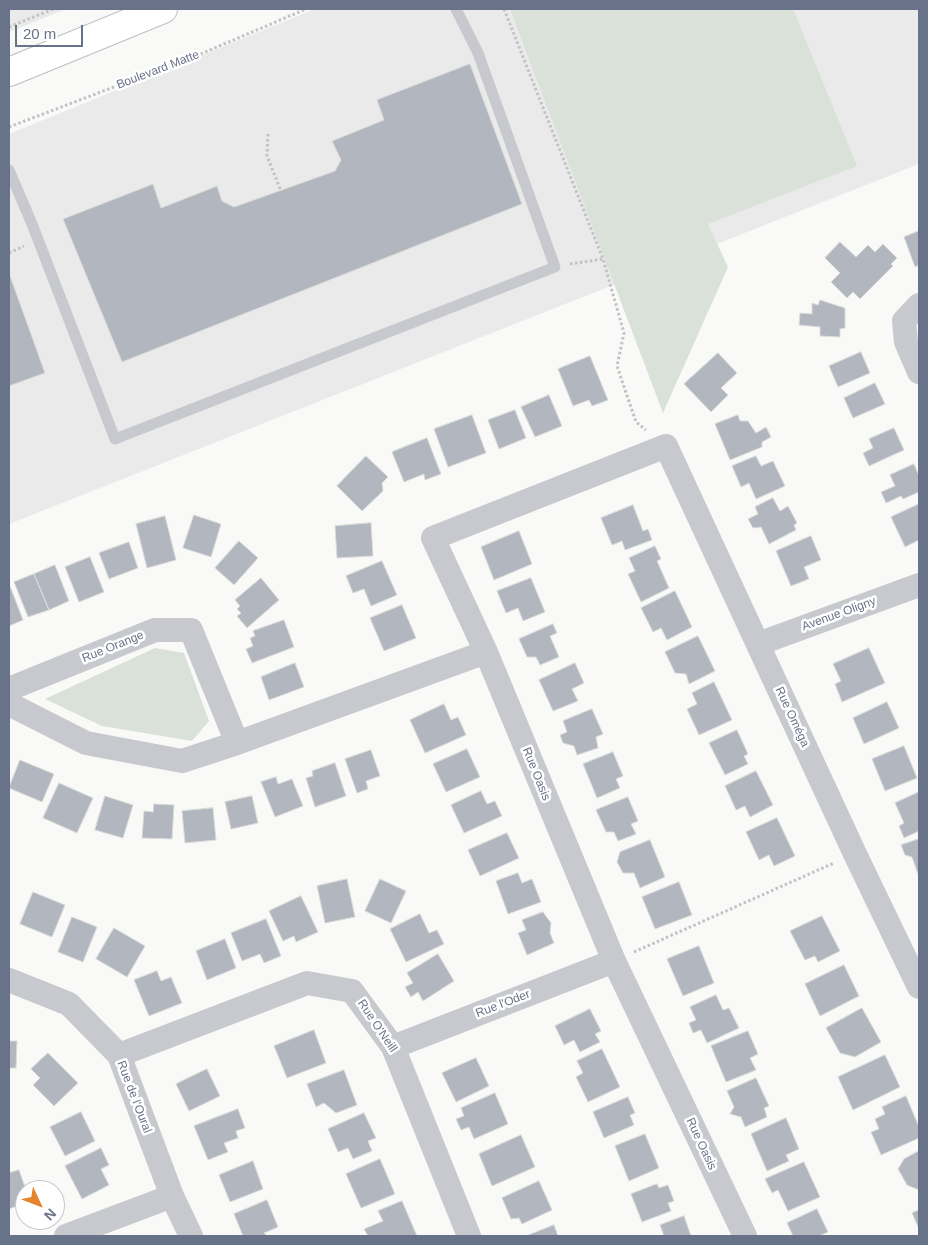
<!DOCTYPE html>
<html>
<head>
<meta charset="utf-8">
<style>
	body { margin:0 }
	#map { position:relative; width:928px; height:1245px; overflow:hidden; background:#f9f9f7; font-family:Helvetica,sans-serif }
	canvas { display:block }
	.frame { position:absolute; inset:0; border:10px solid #687288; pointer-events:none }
	.north { position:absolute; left:15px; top:1180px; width:50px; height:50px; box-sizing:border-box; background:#fff; border:1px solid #c3c7cf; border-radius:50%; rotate:133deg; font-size:14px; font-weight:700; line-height:20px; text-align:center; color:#687288 }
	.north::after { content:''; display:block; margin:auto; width:18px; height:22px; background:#e5842c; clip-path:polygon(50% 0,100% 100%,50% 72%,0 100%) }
	.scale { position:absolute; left:15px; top:25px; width:68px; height:22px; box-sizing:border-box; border:2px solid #687288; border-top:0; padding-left:6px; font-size:15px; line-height:18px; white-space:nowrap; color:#687288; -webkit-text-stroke:4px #fff; paint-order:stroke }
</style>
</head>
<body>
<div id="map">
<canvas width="928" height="1245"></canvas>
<div class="frame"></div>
<div class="north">N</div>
<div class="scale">20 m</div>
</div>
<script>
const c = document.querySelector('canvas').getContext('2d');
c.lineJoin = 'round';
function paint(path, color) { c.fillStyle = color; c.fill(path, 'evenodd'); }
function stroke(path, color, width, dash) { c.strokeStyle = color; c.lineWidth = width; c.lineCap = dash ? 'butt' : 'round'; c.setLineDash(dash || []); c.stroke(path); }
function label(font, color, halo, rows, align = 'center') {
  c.font = font + ' Helvetica,sans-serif'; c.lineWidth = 5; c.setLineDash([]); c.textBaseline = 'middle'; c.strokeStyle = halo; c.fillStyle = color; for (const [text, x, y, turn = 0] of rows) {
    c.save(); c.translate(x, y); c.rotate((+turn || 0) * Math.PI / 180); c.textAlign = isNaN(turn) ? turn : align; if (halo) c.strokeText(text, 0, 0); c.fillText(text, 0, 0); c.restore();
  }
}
const built = new Path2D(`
	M9,9H66L9,32Z
	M315,9H919V164L9,524V134Z`);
const green = new Path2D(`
	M510,9H793L857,166L708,224L728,267L663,413Z
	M155,648L184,653L209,721L192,741L102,726L45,699Z`);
const building = new Path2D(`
	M470,64L522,204L122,362L63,219L153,184L161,208L217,186L222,201L234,207L335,171L341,160L332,141L384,120L377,100Z
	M919,231V265L915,267L904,237Z
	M840,242L856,257L868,245L875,252L883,244L897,258L891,264L893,266L860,299L853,292L847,298L831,282L840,273L825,258Z
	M9,273L45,373L9,386Z
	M820,300L845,308V328L840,329V337L820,336V327L799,325L800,313L812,314V303L818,305Z
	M861,352L870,373L838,387L829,366Z
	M718,353L737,373L721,388L728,395L711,412L684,384Z
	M590,356L608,400L592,406L589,400L573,406L558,369Z
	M875,383L885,404L853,418L844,398Z
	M549,395L562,426L535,437L521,407Z
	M515,410L526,438L499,449L488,420Z
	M472,415L486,453L448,467L434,429Z
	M738,415L740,421H748L756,433L766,427L771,437L762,442V447L730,460L715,424Z
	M894,428L904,450L869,466L863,453L873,448L869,439Z
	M427,438L441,474L425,480L424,474L404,482L392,452Z
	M366,456L388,477L382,483L383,491L362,511L337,486Z
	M756,456L761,466L773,461L785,486L756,499L749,483L741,487L732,466Z
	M914,464L919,476V492L903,499L901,496L886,503L881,492L895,486L890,475Z
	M773,498L780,511L788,506L797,523L794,525L796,530L769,544L761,527L753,528L748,519L758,514L755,507Z
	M919,504V540L905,547L891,517Z
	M633,505L643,531L648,529L652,540L625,550L622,541L612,545L601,518Z
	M194,515L221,524L211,557L183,548Z
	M165,516L176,560L147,568L136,524Z
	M371,523L373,556L337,558L335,526Z
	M519,531L532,564L494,580L481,547Z
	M811,536L821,560L804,567L809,579L791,586L776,551Z
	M239,541L258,558L234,585L215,568Z
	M129,542L138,568L109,579L99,553Z
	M655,546L661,559L657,561L669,588L641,602L628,574L635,571L629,558Z
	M90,557L104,592L79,602L65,567Z
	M382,561L397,595L371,606L364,589L353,593L346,576Z
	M55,565L69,601L49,610L34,574Z
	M34,574L49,610L28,617L14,582Z
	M261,578L279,600L247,628L237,616L241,613L237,609L240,606L235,600Z
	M531,578L545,612L523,621L518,608L506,613L497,591Z
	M10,586L23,620L9,626V587Z
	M675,591L692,627L667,640L661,628L653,632L641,608Z
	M402,605L416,638L384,651L370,618Z
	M284,620L294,647L252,663L246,649L253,646L250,638L255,636L253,631Z
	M553,624L557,633L550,636L559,657L540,665L536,657H527L519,639Z
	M698,636L715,671L689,684L686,674L675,673L665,652Z
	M869,648L885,683L842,702L835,684L841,681L833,664Z
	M295,663L304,687L269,700L261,677Z
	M575,663L584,683L572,689L578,701L553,711L539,680Z
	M714,682L732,720L699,735L687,709L697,704L692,693Z
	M887,702L899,728L864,744L853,718Z
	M444,704L451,720L458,717L466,735L425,753L410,720Z
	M592,709L603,734L596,737L598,748L577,755L574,746L563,743L560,735L567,732L563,721Z
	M737,730L748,754L744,756L748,764L725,775L709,743Z
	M904,746L917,778L885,791L872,759Z
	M467,749L480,777L446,792L433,764Z
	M371,750L380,776L366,781L368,789L357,793L345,759Z
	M613,752L623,776L616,779L620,788L597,798L583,764Z
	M20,760L54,774L42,802L9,788Z
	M335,763L346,796L315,807L306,778L313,776L312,771Z
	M756,771L773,805L750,817L745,806L736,810L725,786Z
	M276,777L278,784L292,779L303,806L275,817L261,782Z
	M59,783L93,798L77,833L43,818Z
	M481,791L487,804L495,801L502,816L464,833L451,805Z
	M919,792V831L904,838L899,826L904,823L895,803Z
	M105,796L133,805L123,838L95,830Z
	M252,796L258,823L231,829L225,802Z
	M628,797L638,821L631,824L636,834L618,841L614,832H606L596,810Z
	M154,804L174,805L172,839L142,838L144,811L153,812Z
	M213,808L216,840L185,843L182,811Z
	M777,818L795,856L774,866L769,855L759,860L746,832Z
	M507,833L519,858L480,876L468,850Z
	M919,839V877L912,857L905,855L901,845Z
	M650,840L665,877L640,888L634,873H623L617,862L620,852Z
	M518,873L522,883L532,879L541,902L508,914L496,881Z
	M347,879L355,917L325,923L317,886Z
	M380,879L406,891L391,923L365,911Z
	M679,882L692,915L655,929L642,897Z
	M33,892L65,905L52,937L20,924Z
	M301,896L318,932L296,942L294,936L283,941L269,911Z
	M543,912L551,923L550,933L554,943L527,955L518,933L526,930L522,920Z
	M420,914L429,933L437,930L444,944L406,962L390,929Z
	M822,916L840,951L818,962L815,956L805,960L790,931Z
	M72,917L97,927L83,962L58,952Z
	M266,919L281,956L264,963L260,954L242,961L231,933Z
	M114,928L145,946L127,977L96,959Z
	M225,939L236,968L207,980L196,951Z
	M699,946L714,983L683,996L667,959Z
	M438,954L454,981L423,1001L418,992L411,997L405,987L413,983L407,973Z
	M844,965L859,996L820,1016L805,984Z
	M157,971L161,981L171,977L182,1003L149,1016L134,980Z
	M716,995L723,1010L729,1008L739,1028L707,1043L701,1030L693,1033L689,1023L696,1020L690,1007Z
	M862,1008L881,1042L855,1057L840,1053L826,1028Z
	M590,1009L601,1031L595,1034L600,1042L580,1052L574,1040L564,1045L555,1026Z
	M314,1030L326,1063L287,1078L274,1046Z
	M748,1031L758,1054L750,1058L756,1070L726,1082L711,1046Z
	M9,1041H17L16,1068H9Z
	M602,1049L620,1087L588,1102L576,1077L583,1073L577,1061Z
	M48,1053L78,1083L54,1106L33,1085L40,1078L31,1069Z
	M885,1055L900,1087L853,1110L838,1077Z
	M476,1058L489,1086L456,1102L442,1073Z
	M207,1069L220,1096L189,1111L176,1084Z
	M344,1070L357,1105L336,1113L324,1103L316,1107L307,1084Z
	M756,1078L769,1106L764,1108L767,1117L745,1127L741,1117L730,1114L734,1107L727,1091Z
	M495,1093L508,1124L474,1139L469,1127L461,1130L456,1119L464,1116L461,1108Z
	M906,1096L919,1127V1138L881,1155L871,1132L879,1129L875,1119L885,1114L882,1107Z
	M628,1097L635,1113L630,1115L634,1125L604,1138L593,1112Z
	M238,1109L245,1128L236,1131L238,1138L224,1143L228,1152L208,1160L194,1126Z
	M81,1112L95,1141L65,1156L50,1127Z
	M364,1113L376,1138L368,1141L372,1151L353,1159L348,1148L338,1152L328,1129Z
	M786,1118L799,1149L786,1155L789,1161L767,1171L751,1134Z
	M645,1134L659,1168L629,1181L615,1146Z
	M521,1135L535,1167L492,1186L479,1154Z
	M101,1148L109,1165L101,1169L109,1185L82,1199L65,1166Z
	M919,1151V1190L907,1185L898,1169L904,1159Z
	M380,1159L395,1194L361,1208L346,1174Z
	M253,1161L263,1189L230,1202L219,1175Z
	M804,1162L820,1197L788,1211L778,1190L772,1193L765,1179Z
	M19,1170L26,1190H25V1203L9,1209V1173Z
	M539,1181L552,1210L522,1224L519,1218L511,1219L502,1198Z
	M657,1184L659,1188L668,1185L674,1201L668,1203L671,1211L642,1222L631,1194Z
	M267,1200L278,1227L264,1233L267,1236H243L234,1214Z
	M402,1201L417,1236H368L364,1229L383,1221L378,1211Z
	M817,1209L828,1232L819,1236H793L787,1223Z
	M919,1210V1229L912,1213Z
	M684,1216L691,1236H664L660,1225Z
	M554,1225L558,1236H526Z`);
const path = new Path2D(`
	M504,9L603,259L624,333L617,366L636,422L646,430
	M9,27L53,9
	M9,127L203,53L306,9
	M268,134L267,156L281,191
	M9,253L24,246
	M570,264L603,259
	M634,952L834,863`);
const service = new Path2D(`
	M9,170L32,224L115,439L555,267L478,53L456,9`);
const minor = new Path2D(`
	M919,305L904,321L906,342L919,372
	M758,644L919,585
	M9,689L155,630H191L237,743
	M9,704L86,743L182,761L237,743L486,652
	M9,980L69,1004L119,1055L172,1196L191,1236
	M393,1047L614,961
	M119,1055L307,983L352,991L393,1047L469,1236
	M66,1236L172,1196
	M745,1236L614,961L486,652L433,538L666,446L855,854L919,987`);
const secondary = new Path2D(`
	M9,72L163,9`);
const streetNames = [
	["Boulevard Matte",158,70,-21],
	["Avenue Oligny",839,614,-20],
	["Rue Orange",113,647,-22],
	["Rue Oméga",792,717,65],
	["Rue Oasis",536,774,68],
	["Rue l'Oder",503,1004,-21],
	["Rue O'Neill",377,1026,56],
	["Rue de l'Oural",134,1097,69],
	["Rue Oasis",701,1144,65]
];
paint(built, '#eaeaea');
paint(green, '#d9e1d8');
paint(building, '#b2b6bf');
stroke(building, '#dbdbd9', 1);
stroke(secondary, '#bcbec4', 30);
stroke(path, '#c1c2c5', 3, [2.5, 2.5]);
stroke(service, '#c7c9ce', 11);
stroke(minor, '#c7c9ce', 24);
stroke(secondary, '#fff', 28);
label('12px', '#687288', '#fff', streetNames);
</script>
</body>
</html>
